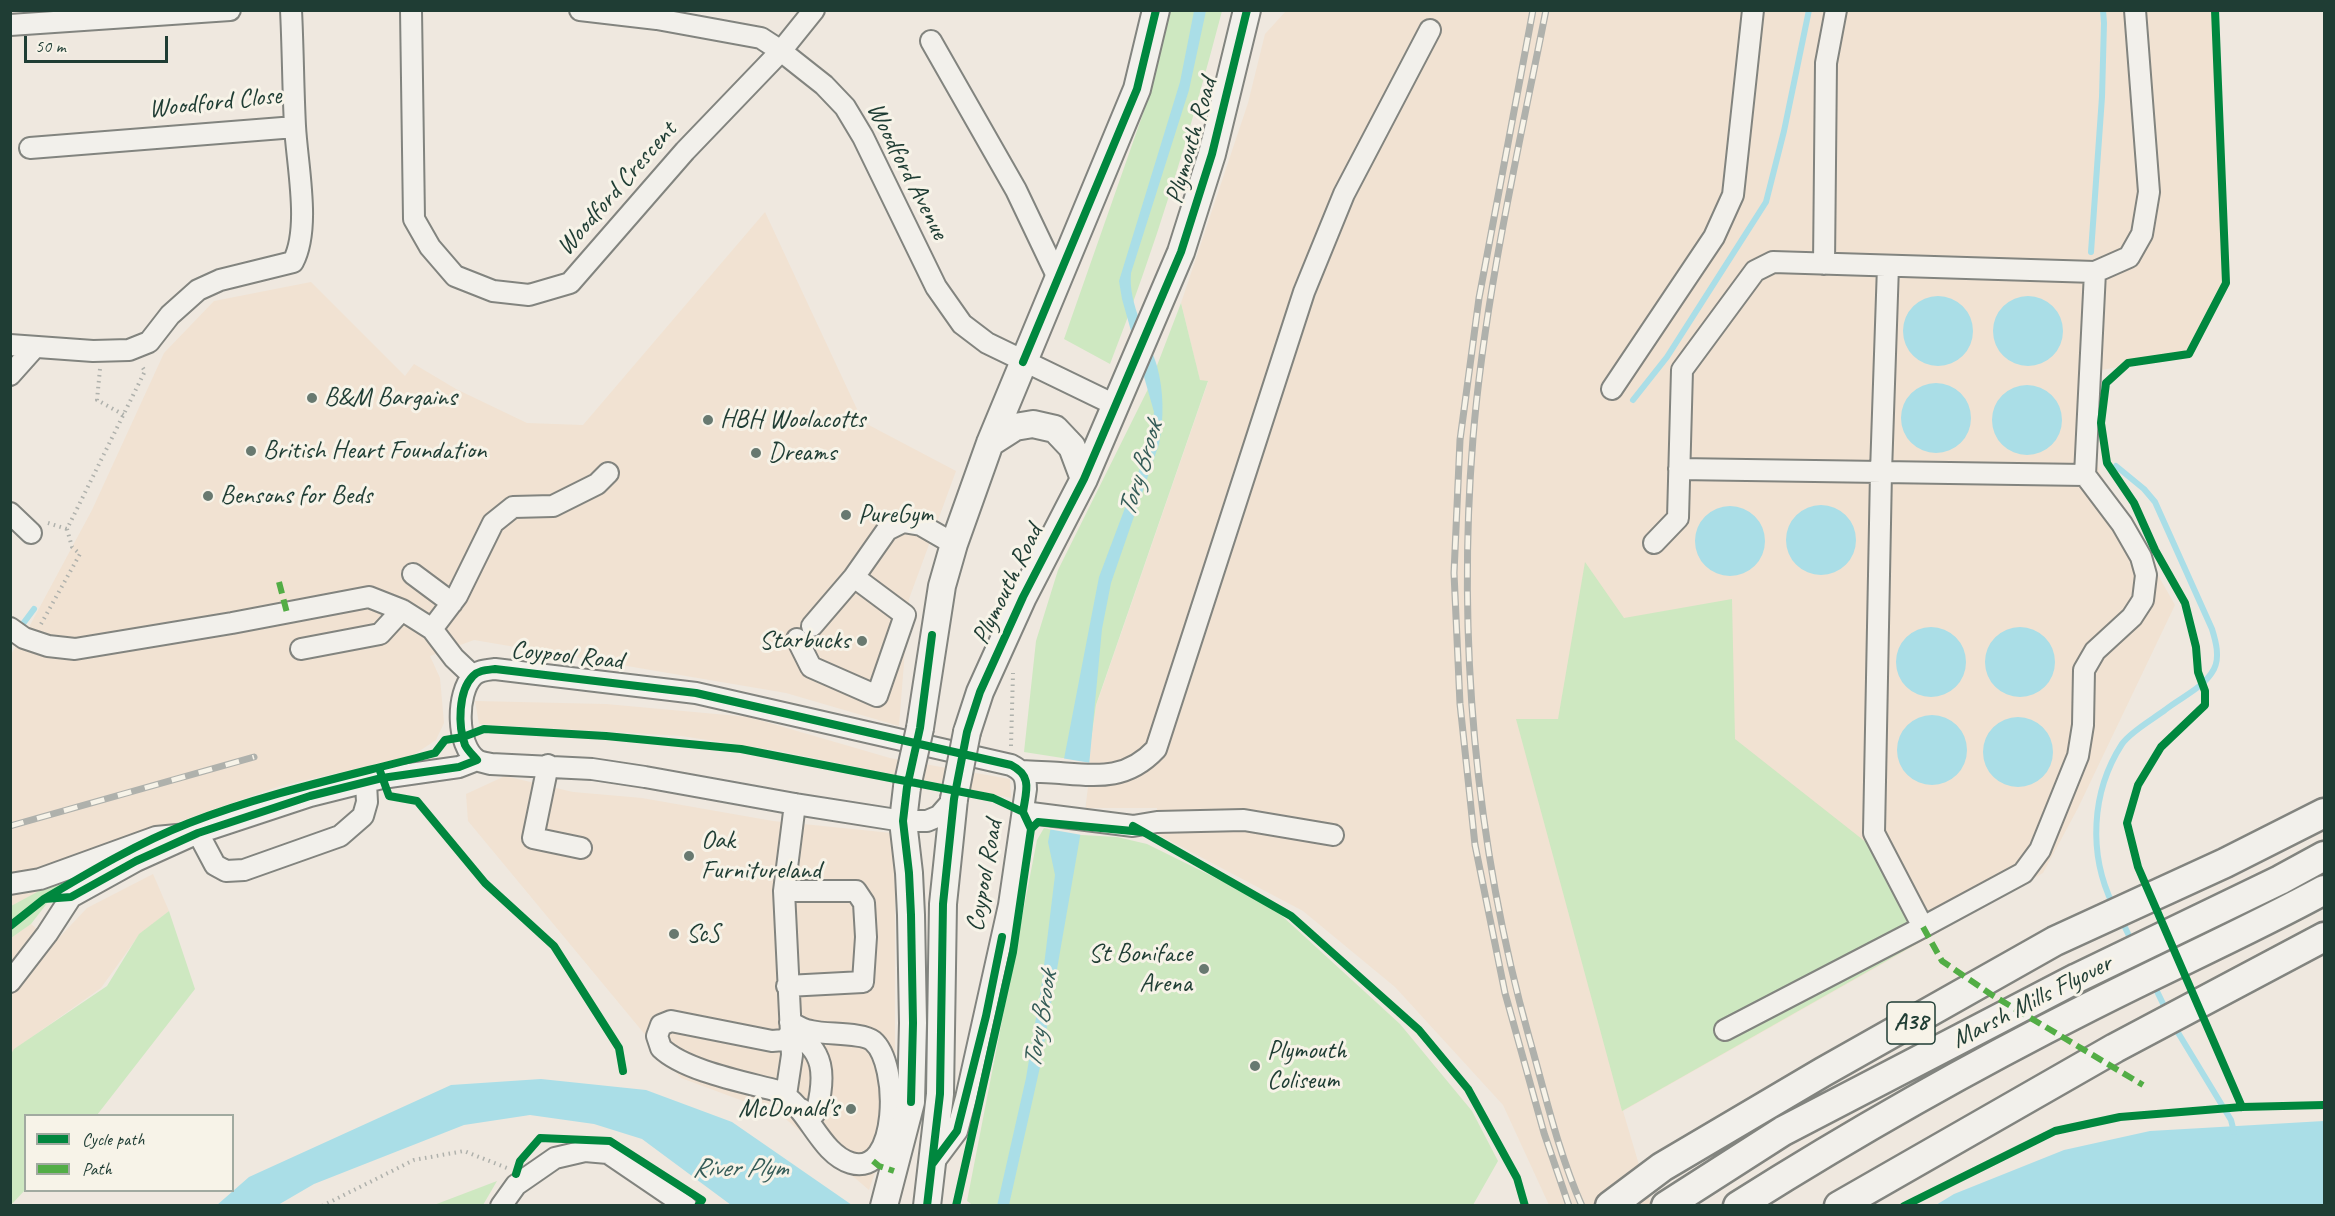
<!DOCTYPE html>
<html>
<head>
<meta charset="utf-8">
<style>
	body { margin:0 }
	#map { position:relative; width:2335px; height:1216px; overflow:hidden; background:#efe8df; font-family:Caveat,sans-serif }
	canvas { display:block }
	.frame { position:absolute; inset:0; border:12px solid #1f3d34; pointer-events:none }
	.legend { position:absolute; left:24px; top:1114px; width:210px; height:78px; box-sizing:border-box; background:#f7f3e8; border:2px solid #a1aaa0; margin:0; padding:8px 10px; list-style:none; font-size:18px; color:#1f3d34 }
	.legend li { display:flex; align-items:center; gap:12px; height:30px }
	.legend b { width:30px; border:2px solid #a1aaa0 }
	.scale { position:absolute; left:24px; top:36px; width:144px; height:27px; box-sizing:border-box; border:3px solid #1f3d34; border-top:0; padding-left:8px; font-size:18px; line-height:21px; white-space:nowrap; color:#1f3d34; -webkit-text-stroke:4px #f7f3e8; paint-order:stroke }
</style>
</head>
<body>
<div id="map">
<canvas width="2335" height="1216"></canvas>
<div class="frame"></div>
<ul class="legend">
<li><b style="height:8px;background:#00873e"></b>Cycle path</li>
<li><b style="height:8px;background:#52ad45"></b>Path</li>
</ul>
<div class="scale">50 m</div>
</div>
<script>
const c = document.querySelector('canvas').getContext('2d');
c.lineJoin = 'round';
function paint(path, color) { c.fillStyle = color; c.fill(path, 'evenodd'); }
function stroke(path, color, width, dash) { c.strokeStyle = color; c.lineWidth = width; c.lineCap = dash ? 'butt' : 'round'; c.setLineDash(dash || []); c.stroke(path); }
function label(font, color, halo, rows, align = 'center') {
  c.font = font + ' Caveat,sans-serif'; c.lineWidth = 6; c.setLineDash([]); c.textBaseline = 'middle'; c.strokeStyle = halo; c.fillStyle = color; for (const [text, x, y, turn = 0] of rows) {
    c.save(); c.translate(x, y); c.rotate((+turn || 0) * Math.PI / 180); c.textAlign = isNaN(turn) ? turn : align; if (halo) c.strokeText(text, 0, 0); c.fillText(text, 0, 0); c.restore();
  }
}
const built = new Path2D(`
	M1286,11H2215L2226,283L2189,354L2096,371L2093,450L2100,473L2175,605L2078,808L2043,873L1623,1111L1651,1205H1549L1503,1105L1395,987L1303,911L1157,834V808H1085L1088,762L1096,706L1208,382L1200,381L1181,303L1248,103L1265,34Z
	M765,212L863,422L956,471L909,599L899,726L786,693L474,640L430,656L440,678L444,723L436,740L412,756L280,786L175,823L11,906V654L29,627L92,510L164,353L214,301L311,282L405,376L414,364L456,389L527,423L583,425Z
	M475,701L606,704L749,717L890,758L1010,779L1011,798L774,750L681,736L479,724Z
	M505,776L573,792L642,798L773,821L892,833L895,890V1114L869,1190L781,1115L681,1078L468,821L466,794Z
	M153,874L169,911L139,935L101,988L15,1049L11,1054V938L31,924L54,943L87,908Z`);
const green = new Path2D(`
	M1168,11H1222C1191,130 1155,249 1110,364L1064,339L1146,105Z
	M1181,303L1200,380L1208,381L1096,705L1088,762L1024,752L1036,641L1058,570L1148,389Z
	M1585,562L1624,618L1732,599L1735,739L1867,843L1918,943L1622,1111L1516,719H1558Z
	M1044,828L1082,835L1117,837L1147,844L1234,887L1281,915L1400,1024L1472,1111L1498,1161L1473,1205L974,1206L967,1201L1037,840Z
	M69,875L31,924L11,938V906Z
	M169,911L195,989L97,1115L26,1116L25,1190L11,1205V1054L14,1049L107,986L139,934Z
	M497,1181L483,1205H434Z`);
const water = new Path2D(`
	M1194,11H1206L1189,90L1131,273C1128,304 1148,336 1157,366C1164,392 1164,418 1159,444L1111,583L1102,629L1085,808L1040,1067L1009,1205L997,1206L1026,1078L1042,982L1055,875L1048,842L1099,577L1149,444L1154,412L1122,299L1119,281L1180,82Z
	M1903 331a35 35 0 1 1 70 0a35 35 0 1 1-70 0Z
	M1993 331a35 35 0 1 1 70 0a35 35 0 1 1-70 0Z
	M1901 418a35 35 0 1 1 70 0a35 35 0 1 1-70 0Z
	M1992 420a35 35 0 1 1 70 0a35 35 0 1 1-70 0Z
	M1786 540a35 35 0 1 1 70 0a35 35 0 1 1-70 0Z
	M1695 541a35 35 0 1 1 70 0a35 35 0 1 1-70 0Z
	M1985 662a35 35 0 1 1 70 0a35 35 0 1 1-70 0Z
	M1896 662a35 35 0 1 1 70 0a35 35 0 1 1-70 0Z
	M1897 750a35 35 0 1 1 70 0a35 35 0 1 1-70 0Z
	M1983 752a35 35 0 1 1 70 0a35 35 0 1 1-70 0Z
	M541,1079L646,1090L732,1122L852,1205H731L642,1139L594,1124L530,1115L464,1125L314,1184L278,1205H217L249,1177L451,1085Z
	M2324,1121V1205H1936L1954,1194L2064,1150L2150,1131Z`);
const pier = new Path2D(`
	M1061,758L1091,763L1082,835L1048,829Z`);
const stream = new Path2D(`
	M2091,252L2102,97L2104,23L2103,10
	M1633,400L1667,357L1766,202L1784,131L1809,10
	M10,641L34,609
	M2113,905C2088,854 2091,792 2122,744C2130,732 2153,719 2165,710C2181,697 2204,688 2214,669C2220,657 2216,642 2212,629L2155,502L2144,489L2116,466
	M2121,919L2132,942
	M2153,983L2167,1012
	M2174,1026L2231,1120L2234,1132`);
const path = new Path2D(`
	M100,369L97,400L124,415
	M48,523L67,529
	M41,624L80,554L72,547L67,529L145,371L141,365
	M1011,746L1013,673
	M322,1206L414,1160L464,1151L507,1168`);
const minor = new Path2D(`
	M411,10L414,219L430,247L455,276L493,291L529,295L570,283L685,151L781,51L814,10
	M580,10L657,19L761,38L781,51L824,85L845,107L863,137L936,287L962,324L987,343L1115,405
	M10,25L230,10
	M931,41L1016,190L1058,278
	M30,148L295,127
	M1824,264L1826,63L1836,10
	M1888,266L1881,472L1874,833L1923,927
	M10,345L93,351L129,350L149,342L170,315L198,290L220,280L293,262C311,228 297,165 295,126C293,87 293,49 291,10
	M10,375L35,347
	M1612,389L1714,237L1733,195L1753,10
	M1679,469L2085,475
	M10,513L31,533
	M1654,543L1678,518L1682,370L1755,271L1773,262L2095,272L2129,257L2142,234L2149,192L2135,10
	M413,574L452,603
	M812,626L854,577L887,530L903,522L921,525L954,544
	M10,628L24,638L48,646L75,649L232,623L369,597L402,610L432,629L454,658L473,676
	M432,629L457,596L493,523L513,507L553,506L597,484L608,473
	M797,639L811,667L877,696L905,615L854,577
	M301,649L380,634L402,610
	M548,765L533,838L581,848
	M1022,771C1034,772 1047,772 1060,773C1098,776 1127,780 1156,749L1304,292L1344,194L1430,30
	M1023,812L1133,826L1157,822L1244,820L1333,835
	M10,884L40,879L156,837L198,833L215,865L226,871L244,870L340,836L363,816L367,802L366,783
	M784,891H856L864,903L866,937L863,982L787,986
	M10,982L47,934L71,897L136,861L198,833L310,796L382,778L459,767L477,760
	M790,1022C797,1026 803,1030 811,1031C826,1035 862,1032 873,1041C900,1064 899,1178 851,1163C819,1153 809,1107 778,1091C745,1082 685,1071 661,1048L657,1036L661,1025L671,1021L772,1041L784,1040L791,1033
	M1725,1030L1923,927L2023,873L2040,850L2078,756L2083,725L2084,670L2095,651L2132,617L2143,600L2146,575L2141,557L2122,524L2085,475L2095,272
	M791,1033C826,1048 825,1077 817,1110L814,1114H808L801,1109
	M786,1095L792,1055L784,891L795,804
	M933,1163L957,1131L966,1098L1009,905L1026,789C1026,776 1023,771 1011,765L696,693L495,669C487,670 479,670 473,676C456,693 456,746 477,760C480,762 487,763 491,764L592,769L645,777L795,804L903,821H927L939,816L954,799
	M501,1206L516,1185L555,1158L585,1151L608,1153L686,1206`);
const major = new Path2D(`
	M990,443L1015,427L1033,424L1055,429L1072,447L1084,479
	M920,728L942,586L954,544L990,443L1137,89L1156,10
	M967,732L980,692L1023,597L1084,479L1181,252L1212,154L1247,10
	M884,1206L911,1102L913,1023L911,915L909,873L903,821L907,787
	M927,1206L940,1094L943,904L954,799`);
const highway = new Path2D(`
	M1610,1206L1662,1167L1823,1072L2055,941L2225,863L2324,813
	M1666,1206L1783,1131L2077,978L2280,880L2324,856
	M1738,1206C1852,1134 1968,1068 2089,1007C2167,967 2247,932 2324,890
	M1839,1206L2115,1048L2324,937`);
const rail = new Path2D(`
	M1533,10L1479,298L1460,440L1454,573L1460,704L1475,845L1505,993L1544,1133L1569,1206
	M1546,10C1518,152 1485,294 1473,438C1457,637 1475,844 1529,1037C1545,1093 1558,1152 1582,1206
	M10,826L254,757`);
const majorBridge = new Path2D(`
	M907,787L920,728
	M954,799L967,732`);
const quiet = new Path2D(`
	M279,582L287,613
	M1923,927L1942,961L1992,995L2143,1085
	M873,1161L879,1166L894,1171`);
const cycleway = new Path2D(`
	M2215,10L2226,283L2189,354L2128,363L2106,383L2101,423L2107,463L2134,503L2155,550L2185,603L2196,647L2198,672L2205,691V705L2161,747L2138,785L2127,823L2138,867L2242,1107
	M1023,362L1137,89L1156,10
	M477,760C473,755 468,751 465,745C458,726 458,691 473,676C479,670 487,670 495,669L696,693L1011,765C1033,776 1026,791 1023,812
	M380,771L389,796L417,801L485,883L554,946L619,1048L623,1071
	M1133,826L1291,916L1419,1030L1468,1089L1517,1178L1525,1206
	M1031,829L1038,822L1143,832
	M44,899C91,871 138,843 189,823C269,792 353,775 435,753L445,740L463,737L484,729L606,736L741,749L993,798L1023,812L1031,829L1013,952L956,1206
	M10,926L44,899L71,897L136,861L198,833L310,796L382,778L459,767L477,760
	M911,1102L913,1023L911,915L909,873L903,821L907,787L920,728L932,635
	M933,1163L957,1131L986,1016L1002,937
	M516,1174L520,1161L540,1138L610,1141L702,1200L698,1206
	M927,1206L940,1094L943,904L954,799L967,732L980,692L1023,597L1084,479L1181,252L1212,154L1247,10
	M1904,1206L2055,1131L2120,1117L2242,1107L2324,1105`);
const markers = [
	[312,398,6,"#687970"],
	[708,420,6,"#687970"],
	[251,451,6,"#687970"],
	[756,453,6,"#687970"],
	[208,496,6,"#687970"],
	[846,515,6,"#687970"],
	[862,641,6,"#687970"],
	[689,856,6,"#687970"],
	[674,934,6,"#687970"],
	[1204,969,6,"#687970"],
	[1255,1066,6,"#687970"],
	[851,1109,6,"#687970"]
];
const shields = [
	[1911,1023,48]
];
const shieldNames = [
	["A38",1911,1023]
];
const streetNames = [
	["Woodford Close",215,103,-6],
	["Plymouth Road",1192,141,-74],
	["Woodford Avenue",907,171,63],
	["Woodford Crescent",617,189,-49],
	["Plymouth Road",1008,585,-64],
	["Coypool Road",567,656,6],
	["Coypool Road",985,876,-80],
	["Marsh Mills Flyover",2032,1002,-27]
];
const poiNames = [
	["B&M Bargains",324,398],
	["HBH Woolacotts",720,420],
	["British Heart Foundation",263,451],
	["Dreams",768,453],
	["Bensons for Beds",220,496],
	["PureGym",858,515],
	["Starbucks",850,641,"right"],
	["Oak",701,841],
	["Furnitureland",701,871],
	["ScS",686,934],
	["St Boniface",1192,954,"right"],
	["Arena",1192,984,"right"],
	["Plymouth",1267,1051],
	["Coliseum",1267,1081],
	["McDonald's",839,1109,"right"]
];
const waterNames = [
	["Tory Brook",1141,469,-73],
	["Tory Brook",1041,1020,-80],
	["River Plym",740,1169]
];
paint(built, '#f1e2d2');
paint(green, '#cee8c1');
paint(water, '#aadee7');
paint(pier, '#efe8df');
stroke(stream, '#aadee7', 6);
stroke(minor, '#82847f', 24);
stroke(major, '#82847f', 30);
stroke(highway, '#82847f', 33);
stroke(path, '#afb1ac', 4, [1.5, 4.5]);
stroke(minor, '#f2f0eb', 20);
stroke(major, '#f2f0eb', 26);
stroke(highway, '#f2f0eb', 28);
stroke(rail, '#afb1ac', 7);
stroke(rail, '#f7f3e8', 4.5, [14]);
stroke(majorBridge, '#82847f', 30, []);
stroke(majorBridge, '#f2f0eb', 26);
stroke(quiet, '#52ad45', 6, [12, 6]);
stroke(cycleway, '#00873e', 8);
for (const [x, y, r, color] of markers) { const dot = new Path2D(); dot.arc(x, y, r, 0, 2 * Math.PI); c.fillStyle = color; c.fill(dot); stroke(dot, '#f7f3e8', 2); }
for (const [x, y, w] of shields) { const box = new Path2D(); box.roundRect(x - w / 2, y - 21, w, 42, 4.5); c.fillStyle = '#f7f3e8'; c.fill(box); stroke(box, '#1f3d34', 1.5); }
label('bold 24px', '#1f3d34', null, shieldNames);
label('26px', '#1f3d34', '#f7f3e8', streetNames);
label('26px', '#1f3d34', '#f7f3e8', poiNames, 'left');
label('italic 27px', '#355c58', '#f7f3e8', waterNames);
</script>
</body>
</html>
